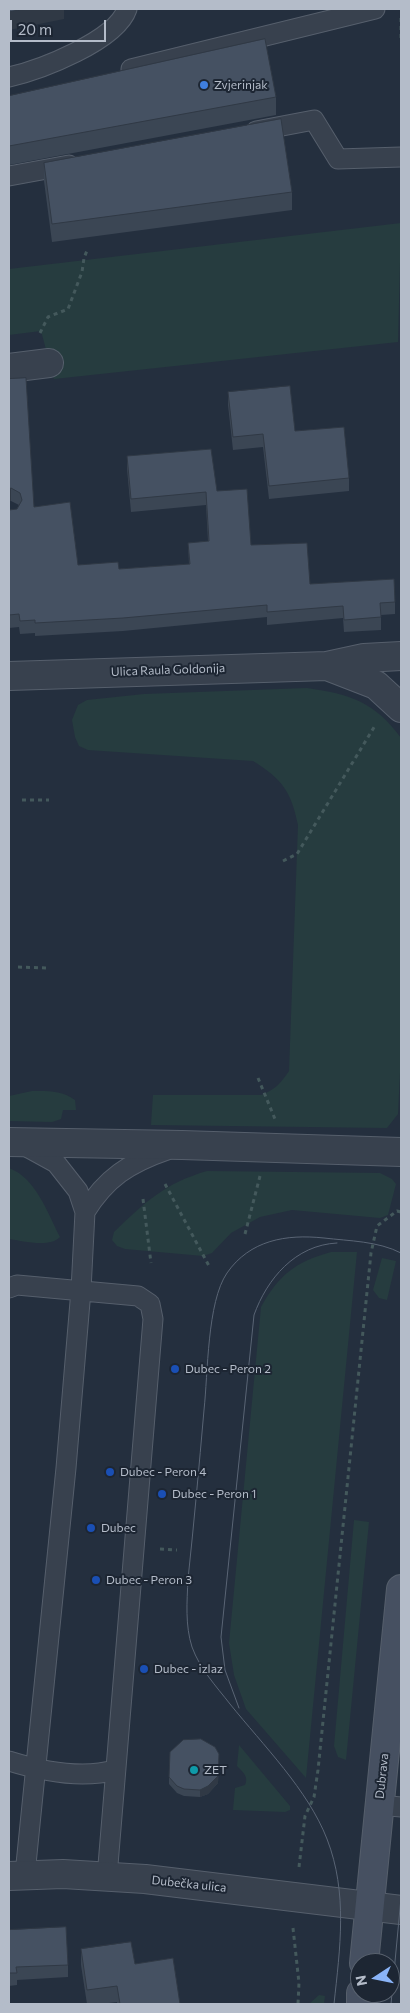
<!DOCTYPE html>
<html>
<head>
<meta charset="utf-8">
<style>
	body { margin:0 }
	#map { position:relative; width:410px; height:2013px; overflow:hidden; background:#242f3e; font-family:Commissioner,sans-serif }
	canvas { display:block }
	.frame { position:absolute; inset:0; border:10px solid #b4bcc9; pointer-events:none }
	.north { position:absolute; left:350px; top:1953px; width:50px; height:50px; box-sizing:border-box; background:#1d2633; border:1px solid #59626f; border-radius:50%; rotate:259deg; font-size:14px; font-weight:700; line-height:20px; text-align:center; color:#b4bcc9 }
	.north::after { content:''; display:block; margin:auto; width:18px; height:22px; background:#8ab4f8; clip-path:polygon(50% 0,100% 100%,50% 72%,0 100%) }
	.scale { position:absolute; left:10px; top:20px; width:96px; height:22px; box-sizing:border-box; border:2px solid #b4bcc9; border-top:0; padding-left:6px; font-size:15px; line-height:18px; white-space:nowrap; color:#b4bcc9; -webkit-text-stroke:4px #1d2633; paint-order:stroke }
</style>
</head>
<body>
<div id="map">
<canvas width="410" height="2013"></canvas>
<div class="frame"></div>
<div class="north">N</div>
<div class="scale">20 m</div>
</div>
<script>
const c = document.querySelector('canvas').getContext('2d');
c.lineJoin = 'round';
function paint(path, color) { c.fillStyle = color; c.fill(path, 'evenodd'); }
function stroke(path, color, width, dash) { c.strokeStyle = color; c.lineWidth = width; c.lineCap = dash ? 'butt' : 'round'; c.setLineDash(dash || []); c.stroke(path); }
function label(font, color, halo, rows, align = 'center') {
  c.font = font + ' Commissioner,sans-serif'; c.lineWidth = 4; c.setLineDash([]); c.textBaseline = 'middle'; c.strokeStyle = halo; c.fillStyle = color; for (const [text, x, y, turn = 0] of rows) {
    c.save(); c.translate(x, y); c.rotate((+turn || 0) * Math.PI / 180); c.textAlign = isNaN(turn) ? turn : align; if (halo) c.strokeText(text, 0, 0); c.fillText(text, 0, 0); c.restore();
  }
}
const green = new Path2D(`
	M401,223L398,342L54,379L41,331L9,335V269Z
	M307,688C350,694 375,702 401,738V1052L398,1114L387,1128L151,1125L153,1095H261C275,1090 281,1083 289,1071L298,825C291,791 282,779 253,761L88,750L79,746L75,737L72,720L78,705L87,700L144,694Z
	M32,1091C48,1091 61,1090 75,1100L76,1110H63L61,1119L52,1122L9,1121V1096Z
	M9,1168C36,1178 47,1212 60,1237C50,1248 22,1241 9,1239Z
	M207,1171L380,1173L392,1179L396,1184L388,1215L380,1218L292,1210L260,1217L231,1233L212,1253L203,1256L125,1249L117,1246L112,1240L114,1232C144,1203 165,1183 207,1171Z
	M331,1252H357L306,1778L246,1709L234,1675L229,1643L261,1307C279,1275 295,1262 331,1252Z
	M382,1258L396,1261L387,1300L379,1298L373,1290Z
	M354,1520L369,1522L346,1760L338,1757L334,1746Z
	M239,1745L290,1806V1810L285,1812L233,1810L235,1788L245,1785C249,1777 243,1772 237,1766Z
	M319,1995L325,1996L324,2004H309Z`);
const path = new Path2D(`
	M401,18V38
	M40,333L48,317L68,309L82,272L84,258L88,248
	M22,800H49
	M283,861L297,854L376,724
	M18,967L47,968
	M258,1078L275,1119
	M165,1184L209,1266
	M143,1199L151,1263
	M245,1234L260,1176
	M160,1549L177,1550
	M299,1867L305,1816L314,1797L318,1770L371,1253L377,1226L397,1211L401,1212
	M293,1928L299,1983L298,2004`);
const service = new Path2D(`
	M131,69L375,9
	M9,77C40,70 116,41 127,9
	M256,131L314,120L338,159L401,157
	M9,176L69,165
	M85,1212C106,1178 129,1163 167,1150
	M9,1288L17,1285L138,1296L150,1304L153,1319L107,1877
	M9,1761C41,1771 82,1779 115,1770
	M379,1805L401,1807
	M25,1874L66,1468L81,1290L85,1212L78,1191L56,1163L25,1146`);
const minor = new Path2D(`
	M9,368L49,363
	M327,666L376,685L401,708
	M9,676L327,666L364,658L401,656
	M9,1142L182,1145L401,1152
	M9,1876L63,1874L145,1879L401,1910`);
const secondary = new Path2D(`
	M364,1963L401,1589
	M361,2004V1993`);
const tram = new Path2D(`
	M239,1708L225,1670L221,1637L254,1315C267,1279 295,1245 337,1243
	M334,2004C340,1948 348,1893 327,1839C308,1790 263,1745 230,1704C216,1686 200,1669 192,1647C185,1625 187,1602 188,1579C194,1523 199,1467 204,1410C208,1374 207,1302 227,1273C250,1240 286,1234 324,1238C349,1241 378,1241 401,1253
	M391,2004L401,1898`);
const wall = new Path2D(`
	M9,96L276,97V115L9,165Z
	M44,163L292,192V210L52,242L44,181Z
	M9,379L34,507L78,565L119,569L189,564L188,543L208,541L206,505L131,512L127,469V456L217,491L251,545L310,584L395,602V614L381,615V630L344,632L343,618L267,625V617L123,631L35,636V633L20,634L19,627L9,628V510L17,509L19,505L11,501H9Z
	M228,392L295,431L349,478V491L269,499L263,447L233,450L228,405Z
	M219,1761L218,1783L208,1794L200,1797L184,1796L177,1793L169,1784V1777Z
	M9,1930L68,1965V1977L17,1980V1985L9,1986Z
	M81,1949L135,1964L180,2004H117V2002L101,2004H87L81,1965Z`);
const shadedWall = new Path2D(`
	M23,9H64V19L9,30V12Z
	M11,488V501H9V489Z
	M219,1754L218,1783L208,1794L200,1797V1790Z`);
const building = new Path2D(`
	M9,9H23L9,12Z
	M265,39L276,97L9,146V96Z
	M281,119L292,192L52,224L44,163Z
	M26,378L34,507L70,502L78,565L118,562L119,569L190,564L188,543L209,541L206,492L131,499L127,456L211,449L217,491L247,489L251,545L307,543L310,584L394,579L395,602L380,603L381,617L344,620L343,606L267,612V605L123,618L35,623V620L20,621L19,614L9,615V510L17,509L22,500L20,493L11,488L9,489V379Z
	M290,386L295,431L344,427L349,478L269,486L263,434L233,437L228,392Z
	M201,1739L215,1747L219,1754L218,1776L208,1786L200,1790L184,1789L177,1786L169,1777L170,1752L183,1740Z
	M66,1927L68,1965L16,1967L17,1973H9V1930Z
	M131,1942L135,1964L173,1958L180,2004H120L117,1986L87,1990L81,1949Z`);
const markers = [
	[204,85,5,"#3f7fe0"],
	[175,1369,5,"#1a4fb4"],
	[110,1472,5,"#1a4fb4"],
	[162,1494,5,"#1a4fb4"],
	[91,1528,5,"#1a4fb4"],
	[96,1580,5,"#1a4fb4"],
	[144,1669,5,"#1a4fb4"],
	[194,1770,5,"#0f9aa8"]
];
const poiNames = [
	["Zvjerinjak",214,85],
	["Dubec - Peron 2",185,1369],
	["Dubec - Peron 4",120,1472],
	["Dubec - Peron 1",172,1494],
	["Dubec",101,1528],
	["Dubec - Peron 3",106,1580],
	["Dubec - izlaz",154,1669],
	["ZET",204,1770]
];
const streetNames = [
	["Ulica Raula Goldonija",168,670,-2],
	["Dubrava",382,1776,-84],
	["Dubečka ulica",189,1884,6]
];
paint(green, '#263c3f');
stroke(service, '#565f6c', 21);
stroke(minor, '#565f6c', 30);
stroke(secondary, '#565f6c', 30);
stroke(path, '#44595c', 3, [4, 4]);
stroke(service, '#38414e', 19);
stroke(minor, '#38414e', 28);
stroke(secondary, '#465061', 28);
stroke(tram, '#5a6575', 1);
paint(wall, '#3b4654');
paint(shadedWall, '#303945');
paint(building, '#455162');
stroke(building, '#303945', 1);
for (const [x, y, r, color] of markers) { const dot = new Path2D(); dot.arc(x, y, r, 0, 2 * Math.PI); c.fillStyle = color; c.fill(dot); stroke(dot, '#1d2633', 2); }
label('12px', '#b4bcc9', '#1d2633', poiNames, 'left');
label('12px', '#b4bcc9', '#1d2633', streetNames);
</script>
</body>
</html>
